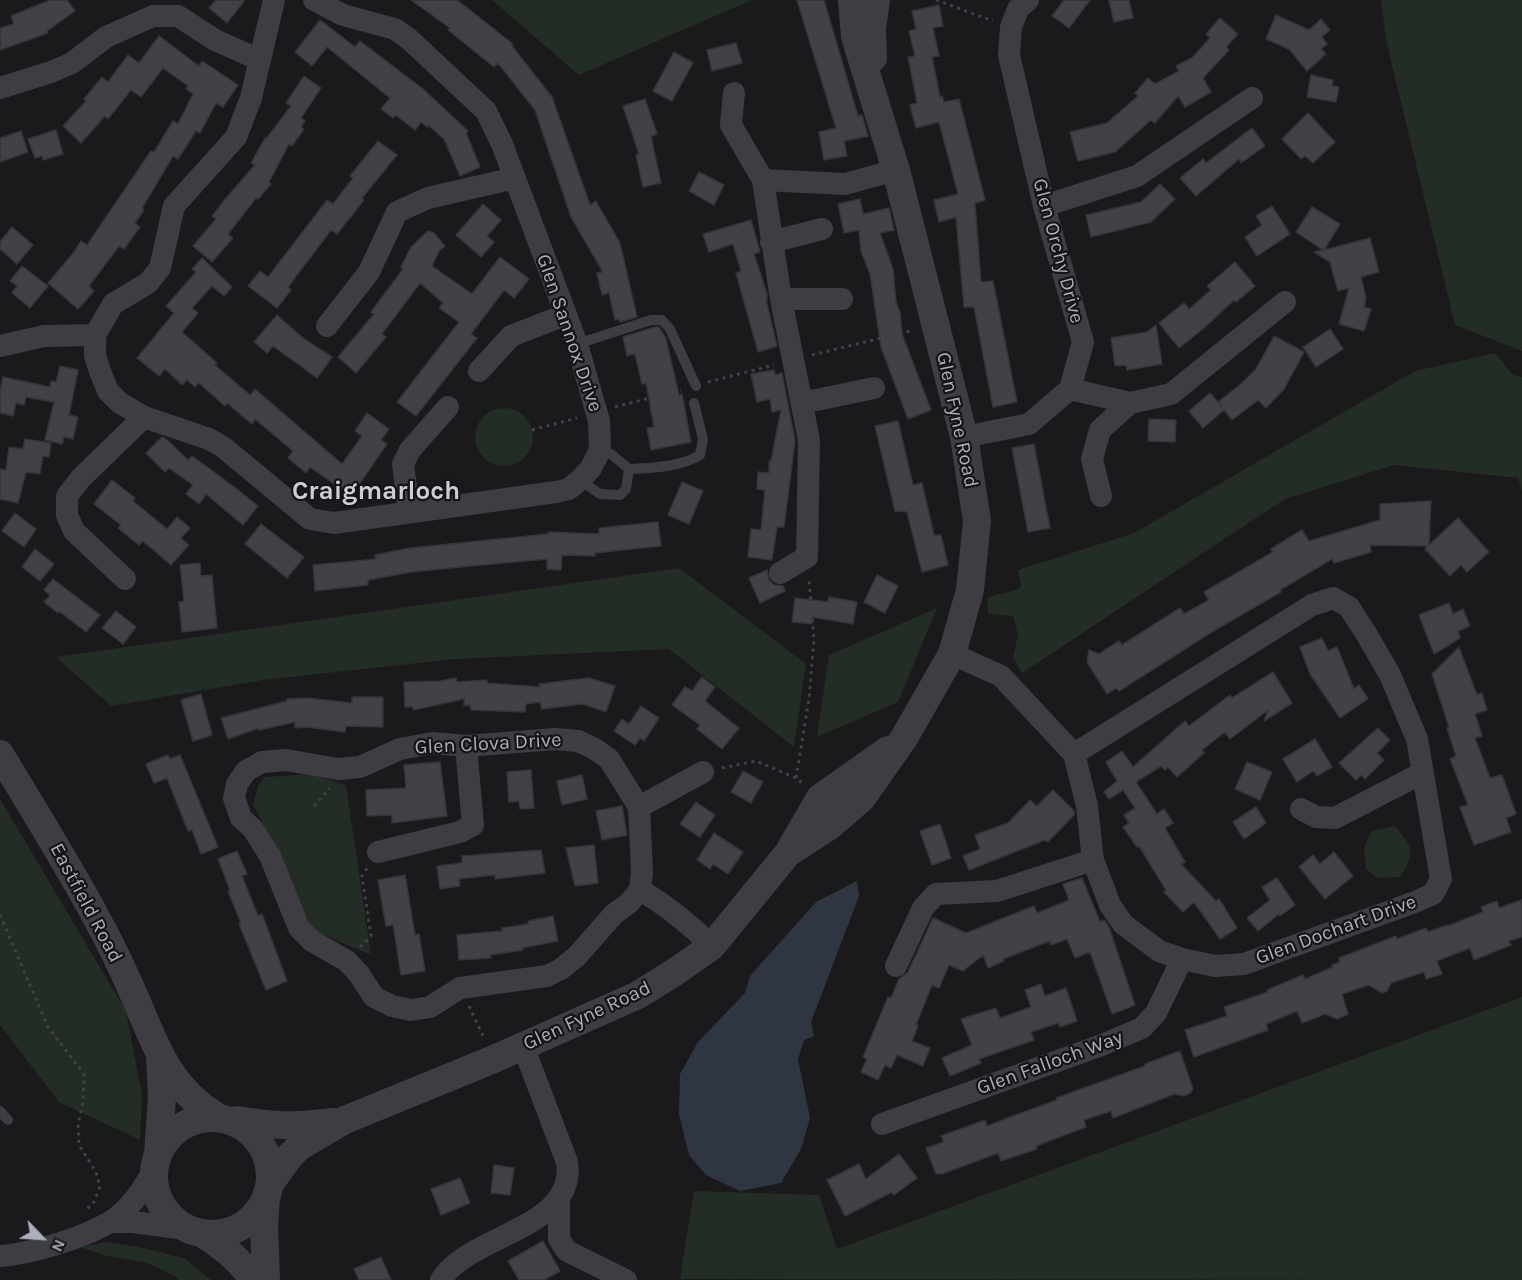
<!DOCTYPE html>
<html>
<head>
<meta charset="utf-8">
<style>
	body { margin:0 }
	#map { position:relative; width:1522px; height:1280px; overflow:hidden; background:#1a1a1c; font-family:Karla,sans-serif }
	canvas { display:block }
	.north { position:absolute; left:12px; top:1208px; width:60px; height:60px; -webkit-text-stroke:4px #151517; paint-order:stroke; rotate:115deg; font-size:16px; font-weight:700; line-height:24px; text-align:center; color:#adaebc }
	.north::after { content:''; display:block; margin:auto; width:21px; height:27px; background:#adaebc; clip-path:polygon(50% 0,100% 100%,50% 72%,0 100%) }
</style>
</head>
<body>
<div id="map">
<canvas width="1522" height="1280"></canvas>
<div class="north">N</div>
</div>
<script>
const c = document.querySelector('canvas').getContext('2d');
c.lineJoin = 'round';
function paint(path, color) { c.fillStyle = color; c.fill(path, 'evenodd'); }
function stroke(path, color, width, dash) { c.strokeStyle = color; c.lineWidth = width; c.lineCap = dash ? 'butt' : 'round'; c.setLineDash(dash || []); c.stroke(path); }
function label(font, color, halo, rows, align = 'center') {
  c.font = font + ' Karla,sans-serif'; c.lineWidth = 4.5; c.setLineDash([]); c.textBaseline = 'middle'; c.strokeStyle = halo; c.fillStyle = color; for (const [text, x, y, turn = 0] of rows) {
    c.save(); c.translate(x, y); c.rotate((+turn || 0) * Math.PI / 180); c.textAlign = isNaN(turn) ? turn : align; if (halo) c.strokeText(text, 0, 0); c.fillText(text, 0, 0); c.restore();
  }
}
const green = new Path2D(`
	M492,0H752L579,75Z
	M1381,0H1522V351L1455,325L1386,40Z
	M1495,353L1513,375L1522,377V490L1518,478L1394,465L1285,499L1022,673L1013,657L1018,635L1013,616L988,614L987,598C999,592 1010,594 1021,587L1018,570L1134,533L1415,371Z
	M475 437a29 29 0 1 1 58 0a29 29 0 1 1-58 0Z
	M679,568L806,664L794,747L669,649L455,659L263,680L111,706L56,657Z
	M937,608L898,702L817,737L829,655Z
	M310,774L346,785L371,955L312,930L277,849L253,805L258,786L265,777Z
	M0,799L126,1011L142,1095L140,1140L59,1102L0,1025Z
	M1395,826C1413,847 1416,853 1400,877L1378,878L1366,869L1364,848L1371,831Z
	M1522,997V1280L680,1279L694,1191L819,1195L837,1249Z
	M107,1242L140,1247L184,1258L211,1280H179L177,1277L147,1263L107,1256L80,1247Z`);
const water = new Path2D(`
	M857,881L859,896L811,1022L814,1036L804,1040L798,1059L810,1118L801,1149L781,1183L740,1191L706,1175L689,1155L679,1114L680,1074L698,1042L745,993L750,976L816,902Z`);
const building = new Path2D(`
	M50,0H67L75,11L47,31L48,33L0,50V28L14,24L11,16Z
	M216,0H245L227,23L209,8Z
	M411,0H457L513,44L512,46L552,97L590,205L596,201L620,243L637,317L620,322L619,319L615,320L609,293L602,295L597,273L603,272L571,217L535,110L498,63L494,67L448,30L450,28Z
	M797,0H824L858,116L862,115L868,136L844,141L847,156L824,160L819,132L836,128Z
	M1064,0H1090L1069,28L1052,16Z
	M1109,0H1129L1133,18L1114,22Z
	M939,5L943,26L933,28L939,56L932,57L940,97L942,96L944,102L959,99L985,200L975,203L981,282L993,281L1017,402L993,407L974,307H964L956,217L939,222L934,200L958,194L939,122L916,128L910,105L917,103L908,57L915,56L909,31L916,29L912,11Z
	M1276,15L1309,30L1321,19L1330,30L1322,37L1327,44L1321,49L1326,54L1307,71L1289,49L1266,39Z
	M1220,18L1238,34L1226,47L1229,50L1203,78L1211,92L1185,107L1178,96L1155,123L1151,120L1115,152L1078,161L1070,132L1107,123L1138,96L1135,93L1148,78L1155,84L1179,71L1176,66L1192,58L1210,38L1206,34Z
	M320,20L355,47L360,41L423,89L468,131L466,133L480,167L460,176L444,139L428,125L427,127L421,122L415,130L396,115L393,118L381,109L390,98L327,47L312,66L295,52Z
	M159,36L199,66L202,61L238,85L223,107L216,103L200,133L196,131L178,159L173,156L142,208L144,210L135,223L140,227L124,249L119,246L89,286L94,291L78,309L48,283L74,252L81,241L87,245L151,151L154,152L173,121L178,124L193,94L186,89L188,86L163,68L141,97L131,90L108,119L105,116L81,143L63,126L86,101L84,99L102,77L108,82L128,55L139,63Z
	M736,43L742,63L712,71L707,50Z
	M674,52L693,63L672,101L653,91Z
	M1311,75L1333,80L1332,86L1339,87L1336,102L1307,97Z
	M304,76L321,88L301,118L305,121L301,127L304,129L292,146L289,144L269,182L271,184L258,199L256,198L228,234L233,238L212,262L193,246L216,219L212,216L227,197L255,165L251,163L265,138L266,139L291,106L286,103Z
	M645,99L657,134L651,136L661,183L643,187L636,155L639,154L623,106Z
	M1308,113L1335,142L1313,163L1305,156L1301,159L1282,139Z
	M1252,128L1265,146L1241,163L1239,159L1196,196L1180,178L1203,159L1206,163Z
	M56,130L63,154L43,160L42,156L35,158L28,139Z
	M21,131L28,152L0,162V138Z
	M378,141L397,155L362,198L364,200L337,234L331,230L288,287L291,290L277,308L248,286L260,271L268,277L327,200L333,204L353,178L350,176Z
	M699,172L724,185L714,205L689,191Z
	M1160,184L1175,199L1151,222L1091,237L1086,215L1141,202Z
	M860,199L863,214L889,208L894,230L880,233L893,269L896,302L900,312L902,334L931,410L908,419L881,347L870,274L861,251L859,230L844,233L838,204Z
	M483,204L501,220L487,236L494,242L481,257L456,235Z
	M1272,206L1290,234L1257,256L1245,237L1262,225L1256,216Z
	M1312,207L1340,224L1324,250L1370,238L1379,272L1361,277L1366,298L1364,307L1371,309L1364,331L1339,324L1349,288L1338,291L1330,262L1314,252L1323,250L1296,232Z
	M751,220L760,252L754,254L767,294V300H766L777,346L758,352L736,273L741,271L733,244L709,252L703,234Z
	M12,227L33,245L17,264L0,249V242Z
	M428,231L434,233L445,246L439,251L432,266L472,294L500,257L529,279L514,298L504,290L471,334L477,338L416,416L397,402L459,322L439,308L443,303L420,283L382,334L386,337L356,373L338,357L374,314L371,312L403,269L401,267L411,247Z
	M202,258L232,287L224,296L212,286L192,308L198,313L182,332L217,363L215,365L250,395L255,389L342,464L362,436L355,431L367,413L389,429L381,440L387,444L351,496L310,467L306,473L288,458L293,451L255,419L252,424L227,403L225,406L199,383L195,387L187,380L182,385L165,369L159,376L137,358L174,313L166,306L196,272L192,269Z
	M1235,262L1255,286L1236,302L1234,300L1204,328L1179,348L1159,323L1184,303L1189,309L1211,290L1207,286Z
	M22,266L48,286L30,308L12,293L17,286L10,281Z
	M277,315L304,339L332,357L317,378L273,346L267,353L254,342Z
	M1156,325L1162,364L1127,370L1126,365L1115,366L1111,338L1147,332Z
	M655,327H659L666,339L679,395L682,394L691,442L651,450L647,428L654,427L646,383L642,384L635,354L627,356L623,337Z
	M1330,329L1343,349L1316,367L1303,347Z
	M1274,336L1304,352L1284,389L1266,408L1258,400L1232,420L1224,410L1203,428L1189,411L1210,393L1222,407L1218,402L1241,384L1256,369Z
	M60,366L78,370L69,415L78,417L73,439L64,437L62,444L45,440L54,402L26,397L24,405L16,403L13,416L0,413V391L3,377L50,387L51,381L56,382Z
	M774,370L775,375L782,373L795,441L784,527H777L772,560L748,557L751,529L761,530L765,490L757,489L758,472L769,473V461H771L781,410L772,412L770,399L757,402L751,374Z
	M1149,419L1176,420L1175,442L1148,441Z
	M898,421L913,485L922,483L934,535H941L948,565L922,572L907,512L895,511L875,426Z
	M162,437L166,439L188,460L192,456L233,486L258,506L243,525L206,494L199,504L186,494L193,485L169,468L165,472L146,453Z
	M25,439L51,443L49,457L43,456L40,474L26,472L18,503L0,499V469L6,470L9,447L23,449Z
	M1034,444L1050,528L1028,532L1012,448Z
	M112,480L135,498L133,501L167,529L177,517L190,528L181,538L189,545L171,565L143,541L139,545L118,528L121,525L94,504Z
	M682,482L703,491L689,524L668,515Z
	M1431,501L1429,545L1458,518L1489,552L1467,572L1461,565L1450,576L1425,549L1428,546L1370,545L1371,552L1334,563L1332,559L1280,590L1281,592L1215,630L1119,691L1116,688L1107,694L1087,662L1089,650L1099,654L1119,641L1122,645L1180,608L1184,614L1209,600L1204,592L1273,552L1271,549L1302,530L1309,541L1380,520V504Z
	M15,513L36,529L24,547L2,531Z
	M658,522L661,546L595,553V556L562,555L561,570L547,569V559L471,566L411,572L368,580V585L315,591L313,565L376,559L375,555L410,548L548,534V532L599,534V528Z
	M261,524L304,557L287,578L245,544Z
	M35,549L54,564L40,581L22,567Z
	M200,563L201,576L212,575L217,628L182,632L179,602L184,601L180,565Z
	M767,570L769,580L774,585L783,586L785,591L760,603L749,578Z
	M877,575L898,586L885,613L864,602Z
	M53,579L100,615L86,632L59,611L58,613L44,602L50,595L44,590Z
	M829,597L857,602L853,624L812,617V624L792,622L795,598L828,602Z
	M1449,603L1453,614L1463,609L1470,626L1458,631L1460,638L1434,654L1419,615Z
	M116,611L136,627L123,644L102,628Z
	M1322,638L1328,651L1337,647L1354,689L1359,685L1368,699L1340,718L1310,674L1300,647Z
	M1459,647L1477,695L1482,693L1487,710L1475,714L1482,736L1475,738L1490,778L1502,775L1516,814L1506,818L1511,832L1474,845L1460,807L1468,805L1450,759L1456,756L1447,728L1449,727L1432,674Z
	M1273,672L1292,703L1264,721L1268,710L1230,739L1225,732L1202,750L1204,753L1177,777L1168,767L1165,770L1161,766L1136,782L1157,814L1164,809L1173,823L1165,828L1185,862L1181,864L1216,901L1219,899L1237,928L1220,939L1194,902L1183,912L1164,892L1166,890L1139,846L1137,847L1123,827L1129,823L1124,815L1135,808L1123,790L1109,799L1104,792L1117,781L1106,762L1122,751L1133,767L1185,721L1189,726L1230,695L1232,698Z
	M702,677L715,687L705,701L739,728L722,749L697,729L700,725L672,705L685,687L692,691Z
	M456,678L457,682L487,680V683L539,687V684L589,678L615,686L606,712L583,704L542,709L540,702L526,704L525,712L471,710L470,705L464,706V699L413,710V707H405L404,682L440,681Z
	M201,694L212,735L193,741L181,700Z
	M352,697H383V727L346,726L345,732L306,727L295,728V722L259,730V728L228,739L221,718L287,701V699L307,698L352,703Z
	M641,706L659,718L644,741L640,738L635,745L614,731L622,719L629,724Z
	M1378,728L1390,740L1377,753L1384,760L1365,779L1361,775L1356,780L1339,763Z
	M1315,739L1332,767L1317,776L1313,771L1297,782L1283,759Z
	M168,755L170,759L180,755L218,847L201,854L192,830L188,831L167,778L154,783L146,764Z
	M440,762L447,816L392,823V815L367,816L366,790L406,788L404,765Z
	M1247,762L1272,772L1260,800L1235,789Z
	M531,770L534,808L520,809L519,801L509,802L507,772Z
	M743,771L763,782L751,803L731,792Z
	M582,775L587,799L562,805L557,781Z
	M1053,790L1074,811V815L1048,842L1045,840L969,870L963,856L980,849L975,835L1008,823L1030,800L1037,806Z
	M696,802L715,815L700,837L680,824Z
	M622,806L627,835L602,840L596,811Z
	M1256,807L1266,823L1244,839L1233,822Z
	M940,824L951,858L932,865L920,831Z
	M714,833L743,852L728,874L713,864L710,869L697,860Z
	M594,845L598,883L575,886L566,848Z
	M541,850L545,873L495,879V875L459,879L460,886L440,889L437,866L462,863V856Z
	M237,851L247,874L242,876L258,916L262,914L287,981L266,990L239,924L241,923L228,891L230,890L218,859Z
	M1334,852L1353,876L1325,899L1299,867L1313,855L1320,864Z
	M405,875L415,935L419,934L425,971L401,975L393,925L386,926L378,880Z
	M1082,878L1100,922L1104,920L1109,927L1135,1005L1112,1014L1090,952L1075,958L1067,939L1051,945L1050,941L1003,959L1004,961L988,968L983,955L963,971L949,965L939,988L932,985L916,1025L918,1026L912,1041L930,1048L923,1066L897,1055L891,1068L885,1065L878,1080L861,1072L867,1059L863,1057L888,997L891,998L899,979L908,972L933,918L966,933L1034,906L1037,913L1069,900L1063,884Z
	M1277,878L1295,905L1280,916L1279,914L1258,931L1247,918L1270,900L1262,887Z
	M1522,900V937L1509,941L1511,945L1474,960L1470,948L1437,961L1442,974L1426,979L1424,972L1391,983L1387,991L1382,993L1369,985L1342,994L1348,1014L1337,1019L1325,1014L1302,1023L1297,1011L1266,1024L1268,1030L1194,1057L1185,1030L1227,1016L1224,1007L1268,992L1267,990L1303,975L1305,979L1333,967L1332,965L1340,962L1339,958L1396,936L1397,939L1426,928L1428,932L1448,925V926L1483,912L1481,907L1497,901L1499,908Z
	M553,916L558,941L522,948L523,950L490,955L491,958L459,960L457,935L502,931V928L529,924L528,921Z
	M1041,984L1045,996L1066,988L1077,1021L1060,1027L1058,1023L1031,1032L1034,1040L979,1059L981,1063L950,1076L942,1058L972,1045L961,1019L996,1008L1000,1018L1031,1007L1025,990Z
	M1180,1051L1193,1089L1190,1093L1184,1096L1174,1094L1113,1118L1111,1111L1084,1120L1086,1127L1036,1146L1037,1149L1001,1161L998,1153L942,1174H936L926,1148L944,1142L941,1136L985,1120L987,1126L1013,1116L1057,1100L1056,1098L1145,1066V1064Z
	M899,1154L917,1178L894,1195L892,1192L845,1216L827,1180L859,1164L866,1179Z
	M494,1165L514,1168L510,1195L491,1193Z
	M460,1178L470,1203L441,1215L431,1189Z
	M543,1241L560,1271L544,1280H519L508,1261Z
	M381,1257L391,1280H359L354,1269Z`);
const path = new Path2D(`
	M936,0L993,21
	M812,355L914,330
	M708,382L774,365
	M615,407L681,390
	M532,430L577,418
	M722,768L756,761L796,778L802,783
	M796,778L809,699L814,639L809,580
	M314,806L330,788
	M0,915L48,1027L84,1074L83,1103L78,1124L79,1145L96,1172L100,1187L93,1204L85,1210
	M360,947L371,936L362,876L368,867
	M469,1006L484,1038`);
const service = new Path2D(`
	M577,344L651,320H662L670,329L696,386
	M600,450L611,454L629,469C652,468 681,467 700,455L703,439L694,403
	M580,480L600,494L620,495L626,489L629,469
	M0,1111L8,1120`);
const minor = new Path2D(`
	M274,0L251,98L236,137L174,206L160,268L148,283L113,304L95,335V356L101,374L108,391L120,403L144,417L209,439L223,447L310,519L334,523L556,492L569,489L580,480L591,468L600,450L599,421L577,344L502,144L486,111L409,39L395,29L343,15L314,0
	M0,88L51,72L72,63L106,37L153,16H178L215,40L260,60
	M734,93L731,125L763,180L781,299L809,440L807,557L780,573
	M763,180L845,184L896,170
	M1044,206L1137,176L1252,98
	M771,242L822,229
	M781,299H842
	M327,326L369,272L397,212L428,198L515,178
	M0,346L44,336L95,335
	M479,371L511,336L565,315
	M1070,389L1130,403L1171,394L1285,302
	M802,403L874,388
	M964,437L1029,424L1070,389L1083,342L1044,206L1009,55L1011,27L1018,9L1028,0
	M1101,496L1092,459L1100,430L1130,403
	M409,512L403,464L410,450L448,407
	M125,579L74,531L67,515V496L81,478L144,417
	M952,654L1001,676L1074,754L1087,806L1093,860L1110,905L1123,924L1159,951L1182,959L1215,966L1244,964L1415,902L1433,894L1441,879L1417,739L1390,675L1367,635L1349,607L1333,598L1312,605L1074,754
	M639,807L703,772
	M1301,809L1316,817L1335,818L1422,773
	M378,852L460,832L473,825L466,746
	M640,890L629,903L614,914L577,956L561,969L547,976L460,988L430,1007L411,1010L392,1006L374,997L359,974L347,961L312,941L299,928L270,856L253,829L241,818L234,798L237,784L246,771L262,762L286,760L338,769L360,767L400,749L432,743L466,746L555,739L578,741L595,749L609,759L639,807L642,872L640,890C668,906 689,924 712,946
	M896,966L923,908L936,894L997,891L1093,860
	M882,1124L1102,1045L1142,1028L1156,1013L1182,959
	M559,1201V1239L567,1251L626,1280
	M110,1222H133L185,1229
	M0,1256C31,1254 83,1238 110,1222C131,1209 145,1187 156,1165
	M441,1280C469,1234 577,1229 567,1162L523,1046`);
const tertiary = new Path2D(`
	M873,58L872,29L876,0
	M0,754C33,809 67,863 97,919C112,946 125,974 137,1002C157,1049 170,1088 216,1116
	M788,853L831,825L862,798L904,738L952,654L970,590L977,521L964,437L896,170L855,37L852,0
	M154 1176a58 58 0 1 1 116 0a58 58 0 1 1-116 0Z
	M237,1120C274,1126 296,1127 334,1122
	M158,1155L162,1097L160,1058
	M270,1184L289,1157L299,1147L345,1120L494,1059L638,995L675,972L712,946L788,853L820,798L888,750
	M266,1196L264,1226L266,1280
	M203,1234C222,1246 241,1260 253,1280`);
const streetNames = [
	["Glen Orchy Drive",1058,251,75],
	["Glen Sannox Drive",569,333,71],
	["Glen Fyne Road",957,420,78],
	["Glen Clova Drive",488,744,-3],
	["Eastfield Road",86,903,62],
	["Glen Dochart Drive",1336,930,-20],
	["Glen Fyne Road",587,1016,-25],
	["Glen Falloch Way",1050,1063,-20]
];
const districtNames = [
	["Craigmarloch",376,492]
];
paint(green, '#242c26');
paint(water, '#303641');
paint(building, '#424246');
stroke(building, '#353438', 1.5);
stroke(path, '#414248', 3, [3, 4.5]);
stroke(service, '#3d3d43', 10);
stroke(minor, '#3d3d43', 22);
stroke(tertiary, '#3d3d43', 28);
label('20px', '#adaebc', '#151517', streetNames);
label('bold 26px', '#ceced8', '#151517', districtNames);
</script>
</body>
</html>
